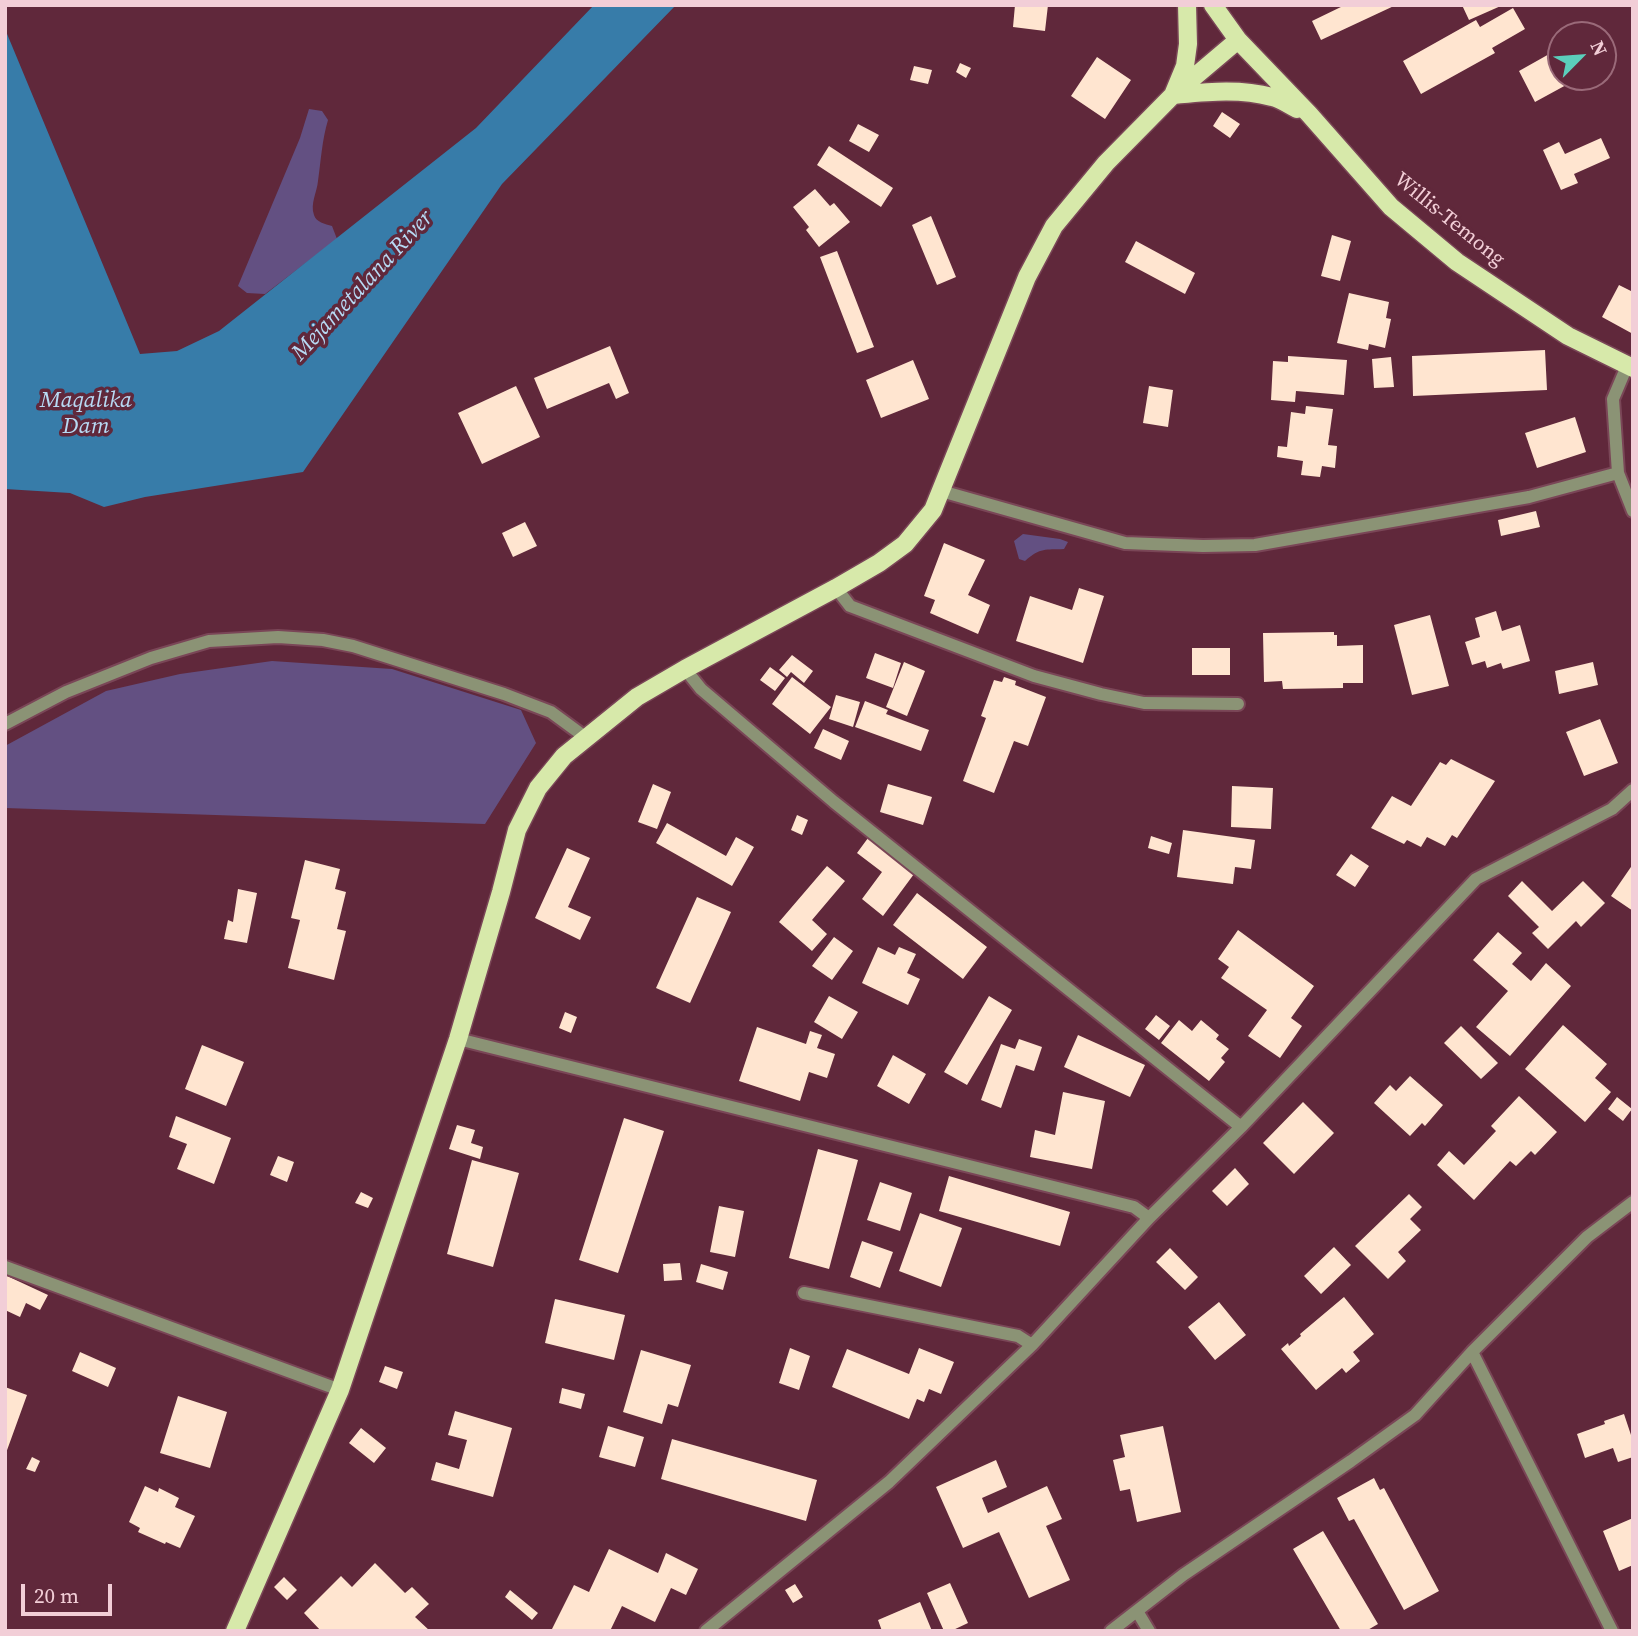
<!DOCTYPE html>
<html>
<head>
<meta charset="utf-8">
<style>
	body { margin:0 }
	#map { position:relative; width:1638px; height:1636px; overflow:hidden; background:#60283b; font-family:"Source Serif 4",serif }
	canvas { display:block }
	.frame { position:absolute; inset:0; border:7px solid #f2ced7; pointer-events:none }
	.north { position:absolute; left:1547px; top:21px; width:70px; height:70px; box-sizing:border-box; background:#60283b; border:2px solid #9a6a79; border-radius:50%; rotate:65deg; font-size:19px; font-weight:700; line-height:28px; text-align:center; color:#f2ced7 }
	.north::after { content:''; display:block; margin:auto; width:24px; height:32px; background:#5bcebb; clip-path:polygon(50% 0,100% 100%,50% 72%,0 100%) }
	.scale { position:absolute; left:21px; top:1584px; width:91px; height:32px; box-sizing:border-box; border:4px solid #f2ced7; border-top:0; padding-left:9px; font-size:21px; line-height:24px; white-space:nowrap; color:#f2ced7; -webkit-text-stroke:5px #60283b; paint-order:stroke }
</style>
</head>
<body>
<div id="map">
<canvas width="1638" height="1636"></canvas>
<div class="frame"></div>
<div class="north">N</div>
<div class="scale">20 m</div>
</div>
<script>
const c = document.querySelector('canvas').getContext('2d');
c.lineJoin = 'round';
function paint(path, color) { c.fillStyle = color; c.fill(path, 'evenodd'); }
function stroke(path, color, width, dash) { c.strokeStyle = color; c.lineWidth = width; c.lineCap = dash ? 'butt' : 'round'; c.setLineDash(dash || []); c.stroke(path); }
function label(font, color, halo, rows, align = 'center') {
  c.font = font + ' "Source Serif 4",serif'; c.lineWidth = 7; c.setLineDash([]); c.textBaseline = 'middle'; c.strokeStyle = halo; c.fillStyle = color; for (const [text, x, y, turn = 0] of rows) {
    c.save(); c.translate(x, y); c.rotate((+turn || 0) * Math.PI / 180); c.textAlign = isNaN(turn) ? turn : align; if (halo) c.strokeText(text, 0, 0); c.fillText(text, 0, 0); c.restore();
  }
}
const green = new Path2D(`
	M309,109L322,111L328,120C322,140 321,160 318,181C317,192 310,204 314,215C316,222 325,224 332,226L337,239L265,294L247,293L238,286L300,138Z
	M1023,534L1060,539L1068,542L1064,549C1045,550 1041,547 1025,561L1019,559L1014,541Z
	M272,661L392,669L521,710L536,743L485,824L5,808V746L106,691L180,674Z`);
const water = new Path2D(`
	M594,5H676L502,184L303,472L145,497L104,507L70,493L5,489V29L140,354L177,351L219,331L476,128Z`);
const building = new Path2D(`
	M1015,5H1048L1045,31L1013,27Z
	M1345,5H1396L1321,40L1312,21Z
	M1462,5H1503L1469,20Z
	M1513,8L1525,29L1492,48L1495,53L1421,94L1403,61L1476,20L1480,27Z
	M1551,53L1561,72V77H1564L1568,84L1535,102L1519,71Z
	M1097,57L1131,80L1105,119L1071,96Z
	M960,63L971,68L966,78L956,72Z
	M914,66L932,70L928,84L910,80Z
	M1222,112L1240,124L1230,138L1213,126Z
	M858,124L879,135L869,152L849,141Z
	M1601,138L1610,158L1574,174L1578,183L1561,190L1543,150L1559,142L1565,154Z
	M829,146L893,188L881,207L817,165Z
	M815,189L830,206L834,203L850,222L819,247L806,230L809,227L793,207Z
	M931,216L956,277L937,285L912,225Z
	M1332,235L1351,241L1340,281L1321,276Z
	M1136,241L1195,273L1185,294L1125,262Z
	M837,251L874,347L857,353L820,257Z
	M1619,285L1633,292V334L1602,317Z
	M1349,293L1389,302L1386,318L1391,319L1385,348L1369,344L1368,350L1337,343Z
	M610,346L629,393L616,399L609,383L547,409L534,378Z
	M1545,350L1547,390L1413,396L1412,356Z
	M1288,356L1347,360L1344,395L1296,391L1295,402L1271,400L1273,361L1288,362Z
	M1391,357L1394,387L1374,388L1372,359Z
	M913,360L929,399L881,418L866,380Z
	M516,386L540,437L482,464L458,413Z
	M1149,386L1173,390L1168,427L1143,423Z
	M1306,406L1333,409L1328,445L1337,446L1335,468L1322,466L1320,477L1301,475L1303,461L1277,457L1278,446L1287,447L1291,412L1305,414Z
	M1575,417L1586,452L1537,468L1525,433Z
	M1536,511L1540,527L1501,536L1498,520Z
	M525,522L537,546L513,557L502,533Z
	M944,543L985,560L968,595L990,605L978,634L930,613L935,600L924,596Z
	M1079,588L1104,596L1083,663L1016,641L1030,596L1072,610Z
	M1496,611L1502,631L1520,625L1530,661L1503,669L1501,663L1487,668L1485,661L1472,665L1465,642L1480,637L1475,618Z
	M1430,615L1449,686L1412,695L1394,625Z
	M1334,632V635H1337V646L1363,645V683H1343V688L1283,689L1282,681L1264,682L1263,633Z
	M1192,648H1230V675H1192Z
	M875,653L901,663L893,688L866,678Z
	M792,655L813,671L804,683L791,672L787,677L779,670Z
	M904,662L925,671L907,716L886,707Z
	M1593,662L1598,685L1559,694L1555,671Z
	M770,667L785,678L775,691L760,680Z
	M792,677L831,707L810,734L772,704Z
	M1004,677L1016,681L1015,685L1046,697L1028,746L1014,741L994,793L963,781L986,718L981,716L994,680L1002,682Z
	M836,695L860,702L853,727L829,719Z
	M865,701L888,710L886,714L929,730L921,751L855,727Z
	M1600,719L1618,763L1584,776L1566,732Z
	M823,729L849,741L841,760L814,748Z
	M1451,759L1495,781L1457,838L1452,835L1445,846L1427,837L1421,847L1407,840L1404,844L1371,828L1392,796L1411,806L1440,762L1446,765Z
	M653,784L671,792L657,829L638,822Z
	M888,784L932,797L923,825L880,812Z
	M1232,786L1273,788L1271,829L1231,827Z
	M797,815L808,820L802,835L791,830Z
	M667,823L726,856L736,837L754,847L732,886L656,843Z
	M1183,830L1255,840L1251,869L1235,867L1233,884L1177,877Z
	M1151,836L1172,843L1169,854L1148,848Z
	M868,838L914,874L883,916L862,899L882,872L857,853Z
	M567,848L590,858L568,907L591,917L580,940L535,918Z
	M1351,854L1369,866L1355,887L1336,875Z
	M305,860L340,869L335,889L346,892L337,929L346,931L334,980L288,968L300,920L291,918Z
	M1633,864V911L1611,896Z
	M827,866L845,881L812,920L827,934L812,951L779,922Z
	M1522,881L1552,911L1583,881L1605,903L1581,927L1576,921L1548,949L1532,933L1539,927L1508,896Z
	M238,889L257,893L247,943L224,939L228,920L233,922Z
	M917,893L987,947L963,979L893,925Z
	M697,897L731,912L690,1003L656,988Z
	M1238,930L1314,986L1291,1018L1302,1026L1280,1058L1248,1036L1267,1010L1221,978L1229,967L1218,959Z
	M1498,932L1522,953L1512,964L1531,981L1546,963L1571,986L1510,1056L1476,1027L1508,991L1473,960Z
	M834,937L853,951L832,980L812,966Z
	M878,947L895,955L899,947L916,954L907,973L920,979L908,1005L862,983Z
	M829,996L858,1012L842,1039L814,1022Z
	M989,996L1012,1010L967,1085L944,1072Z
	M565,1012L577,1017L571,1033L559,1028Z
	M1156,1015L1170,1026L1159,1040L1145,1029Z
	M1179,1020L1192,1031L1201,1020L1219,1035L1216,1039L1229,1049L1221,1058L1225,1062L1209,1081L1161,1043Z
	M1563,1025L1607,1064L1595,1078L1611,1092L1585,1122L1525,1069Z
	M1461,1026L1498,1063L1481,1079L1444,1043Z
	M757,1027L806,1044L810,1031L822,1035L817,1048L835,1054L827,1078L809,1072L800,1101L739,1081Z
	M1078,1035L1145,1065L1130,1097L1064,1067Z
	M1019,1039L1042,1047L1034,1071L1016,1065L1001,1108L981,1100L1001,1044L1015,1049Z
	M202,1045L244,1062L226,1106L185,1089Z
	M893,1055L926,1074L909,1104L877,1086Z
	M1410,1076L1443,1105L1425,1126L1422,1123L1410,1136L1374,1103L1390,1085L1396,1091Z
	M1063,1092L1105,1101L1092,1169L1030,1157L1035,1130L1055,1135Z
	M1519,1096L1557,1132L1535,1155L1531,1151L1516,1166L1510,1161L1474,1200L1437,1165L1449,1151L1464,1165L1496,1131L1491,1126Z
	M1617,1097L1632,1109L1623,1121L1608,1109Z
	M1303,1102L1334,1133L1294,1174L1263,1143Z
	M176,1116L231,1138L214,1184L177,1169L187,1144L169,1137Z
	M624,1118L664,1131L618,1273L579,1260Z
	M457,1125L475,1130L471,1143L483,1147L480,1159L449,1149Z
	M818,1149L858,1160L829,1269L789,1258Z
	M278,1156L294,1162L287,1182L270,1175Z
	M472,1160L519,1173L493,1267L447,1254Z
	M1235,1168L1249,1184L1227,1206L1212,1191Z
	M949,1176L1070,1212L1060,1246L939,1211Z
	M880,1182L912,1193L900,1231L867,1220Z
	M361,1192L373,1198L368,1208L355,1203Z
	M1409,1194L1422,1207L1410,1219L1421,1230L1398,1252L1406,1261L1388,1279L1355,1246Z
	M719,1206L744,1211L735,1257L710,1252Z
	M920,1213L962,1228L941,1287L899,1271Z
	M862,1241L893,1252L880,1288L850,1277Z
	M1334,1247L1351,1265L1321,1294L1304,1276Z
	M1170,1248L1198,1277L1185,1290L1156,1262Z
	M680,1263L682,1280L664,1281L663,1264Z
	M701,1264L728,1272L723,1290L696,1282Z
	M5,1275L48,1295L40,1310L26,1303L20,1317L5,1310Z
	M1344,1297L1374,1334L1353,1352L1360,1361L1346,1373L1342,1368L1316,1390L1281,1349L1288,1343L1289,1346L1301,1336L1300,1334Z
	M555,1299L625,1315L614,1360L545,1343Z
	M1219,1302L1246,1335L1215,1360L1188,1327Z
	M790,1348L810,1356L799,1390L779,1383Z
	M919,1348L954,1362L941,1394L929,1389L924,1402L917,1399L909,1419L832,1387L847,1349L909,1374Z
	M641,1350L691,1365L678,1407L668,1404L662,1424L623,1412Z
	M80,1352L116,1368L108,1387L72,1371Z
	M385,1366L403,1372L397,1389L379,1382Z
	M5,1387L27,1395L6,1453H5Z
	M562,1388L585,1394L581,1409L559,1403Z
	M178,1396L227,1412L210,1468L160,1453Z
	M455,1411L512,1428L493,1497L431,1480L436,1462L459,1469L467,1440L448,1435Z
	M1624,1414L1633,1441V1457L1618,1462L1613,1448L1585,1458L1577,1434L1605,1424L1604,1421Z
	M608,1426L644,1437L635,1467L599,1457Z
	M1163,1426L1181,1512L1137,1522L1130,1489L1120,1491L1113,1460L1125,1457L1120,1435Z
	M361,1428L386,1448L374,1463L349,1443Z
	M672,1439L817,1480L806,1521L661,1479Z
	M32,1457L40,1461L35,1472L26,1469Z
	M996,1460L1007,1487L982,1498L988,1513L1047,1486L1062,1519L1046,1526L1070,1580L1029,1598L999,1532L963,1548L936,1487Z
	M1374,1478L1380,1490L1384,1488L1439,1591L1404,1610L1354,1519L1349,1521L1337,1498Z
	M145,1486L158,1492L159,1488L179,1498L175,1507L195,1516L180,1548L166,1542L165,1544L138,1532L140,1528L129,1522Z
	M1633,1518V1565L1619,1571L1603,1531Z
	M1323,1531L1378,1624L1366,1631H1341L1293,1549Z
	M609,1549L658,1573L666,1553L698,1569L686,1595L671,1588L655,1622L622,1606L610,1631H551L574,1585L589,1592Z
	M375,1563L405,1593L412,1587L429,1604L415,1617L430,1631H321L304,1613L341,1576L352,1587Z
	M284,1577L297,1590L287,1600L274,1587Z
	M950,1583L968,1623L951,1631H944L927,1593Z
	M795,1584L803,1597L793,1603L785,1590Z
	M510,1590L538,1613L532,1620L505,1597Z
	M920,1602L932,1631H882L878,1620Z`);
const minor = new Path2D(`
	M1627,366L1613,399L1618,473L1633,511
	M941,491L1125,543L1203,546L1255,545L1529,497L1618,473
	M836,588L850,606L1034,676L1101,694L1144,703L1238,704
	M685,669L701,689L834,802L1241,1127
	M5,724L66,692L151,658L209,641L278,637L323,640L353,646L504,694L551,712L585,737
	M458,1039L1134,1207L1149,1218
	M5,1267L340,1390
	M804,1293L1018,1336L1032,1345
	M1472,1352L1612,1631
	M1137,1611L1149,1631
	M706,1631L889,1482L1032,1345L1149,1218L1241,1127L1476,879L1612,809L1633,790
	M1111,1631L1183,1575L1351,1461L1415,1415L1472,1352L1587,1237L1633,1202`);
const major = new Path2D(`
	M1187,5L1188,44L1185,66L1173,95C1206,92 1239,88 1272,97C1281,99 1289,105 1297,109
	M1213,5L1238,40L1309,114L1391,207L1457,262L1568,336L1633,368
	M235,1631L340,1390L458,1039L501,892L517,830L538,788L564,756L637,697L685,669L836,588L879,563L905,544L933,510L1027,277L1054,226L1106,163L1173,95L1238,40`);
const streetNames = [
	["Willis-Temong",1449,220,39]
];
const waterNames = [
	["Mejametalana River",363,286,-47],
	["Maqalika",86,401],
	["Dam",86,427]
];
paint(green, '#635082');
paint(water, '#377ca9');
paint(building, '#ffe5d0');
stroke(minor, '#7a4657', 16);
stroke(major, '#7a4657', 21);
stroke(minor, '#8b9375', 12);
stroke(major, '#d7e9aa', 18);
label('21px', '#f2ced7', '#60283b', streetNames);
label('italic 23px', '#b7daf4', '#60283b', waterNames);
</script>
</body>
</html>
